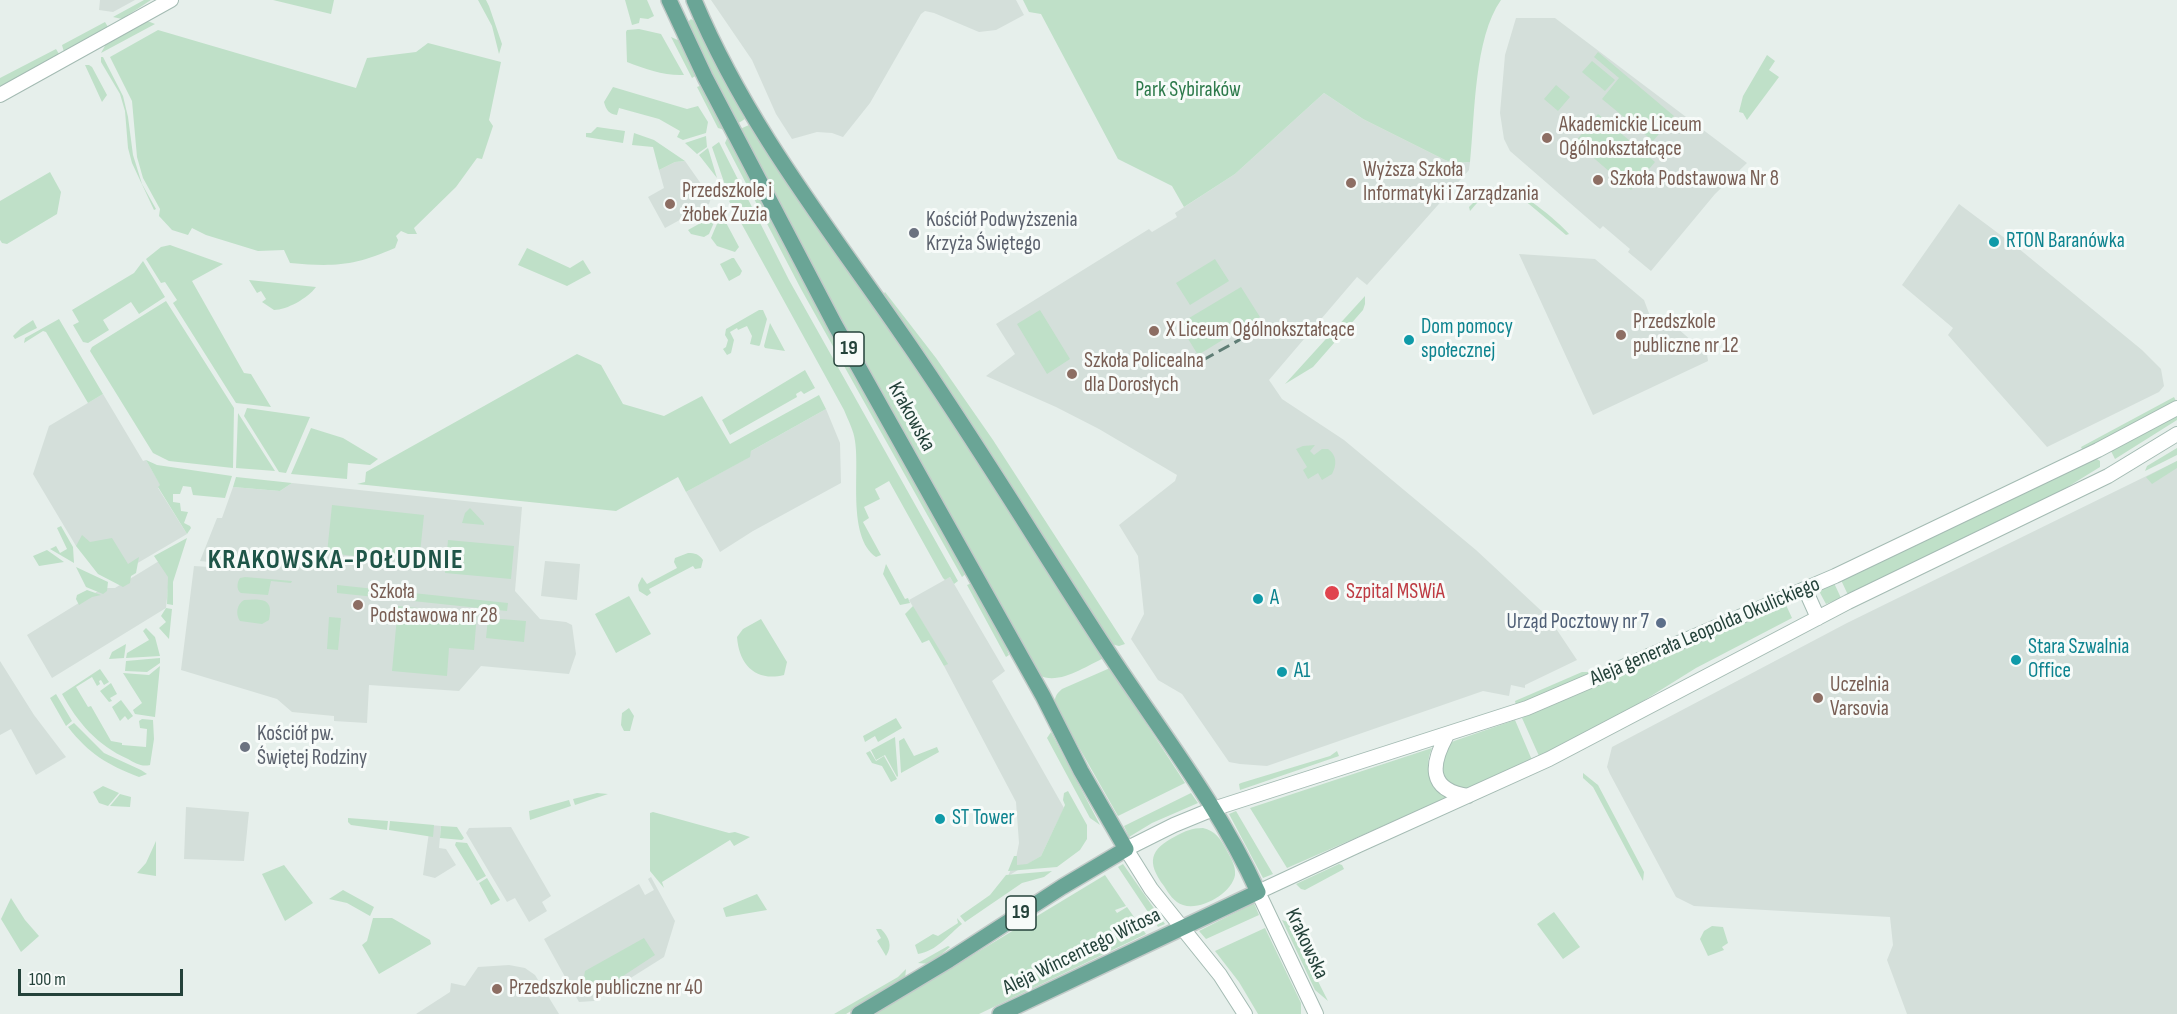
<!DOCTYPE html>
<html>
<head>
<meta charset="utf-8">
<style>
	body { margin:0 }
	#map { position:relative; width:2177px; height:1014px; overflow:hidden; background:#e6efeb; font-family:"Sofia Sans Condensed",sans-serif }
	canvas { display:block }
	.scale { position:absolute; left:18px; top:969px; width:165px; height:27px; box-sizing:border-box; border:3px solid #24423a; border-top:0; padding-left:8px; font-size:18px; line-height:21px; white-space:nowrap; color:#24423a; -webkit-text-stroke:4px #f7fbf9; paint-order:stroke }
</style>
</head>
<body>
<div id="map">
<canvas width="2177" height="1014"></canvas>
<div class="scale">100 m</div>
</div>
<script>
const c = document.querySelector('canvas').getContext('2d');
c.lineJoin = 'round';
function paint(path, color) { c.fillStyle = color; c.fill(path, 'evenodd'); }
function stroke(path, color, width, dash) { c.strokeStyle = color; c.lineWidth = width; c.lineCap = dash ? 'butt' : 'round'; c.setLineDash(dash || []); c.stroke(path); }
function label(font, color, halo, rows, align = 'center') {
  c.font = font + ' "Sofia Sans Condensed",sans-serif'; c.lineWidth = 6; c.setLineDash([]); c.textBaseline = 'middle'; c.strokeStyle = halo; c.fillStyle = color; for (const [text, x, y, turn = 0] of rows) {
    c.save(); c.translate(x, y); c.rotate((+turn || 0) * Math.PI / 180); c.textAlign = isNaN(turn) ? turn : align; if (halo) c.strokeText(text, 0, 0); c.fillText(text, 0, 0); c.restore();
  }
}
const built = new Path2D(`
	M100,0H135L113,12L99,10Z
	M711,0H1016L1024,15L996,30L979,32L934,13L925,11L921,14L870,103L843,137L832,133L817,132L792,139L776,114L752,60Z
	M1516,18H1555L1747,163L1715,194L1651,271L1628,252L1630,249L1603,226L1600,229L1510,151L1504,139L1500,113L1505,55Z
	M1324,93L1363,119L1445,160L1453,163L1470,162L1469,170L1367,285L1357,277L1269,380L1282,399L1344,440L1476,550L1549,618L1577,660L1525,685V688L1511,685L1509,696L1483,691L1267,766L1240,764L1229,762L1182,694L1158,680L1131,639L1144,614L1138,556L1119,525L1175,481L1177,475L1099,429L1056,407L986,376L1015,354L996,324L1149,229L1152,232L1177,217L1175,213L1235,174Z
	M685,161L711,198L709,204L665,228L648,197L664,188L659,170L675,162Z
	M1959,204L2018,248L2142,350L2161,369L2164,386L2159,392L2047,447L1948,335L1953,328L1902,285Z
	M1519,254L1595,259L1644,300L1650,316L1662,315L1707,354L1708,361L1593,415Z
	M103,394L143,461L146,460L161,486L158,488L187,534L119,574L103,548L76,546L33,474L49,426Z
	M826,409L840,443L841,483L753,531L720,552L686,492L749,457L751,451Z
	M2177,461V1014H1907L1887,960L1893,945L1890,917L1694,906L1676,897L1610,774L1607,767L1612,747L1847,623Z
	M292,483L522,507L515,591L540,619L566,622L572,625L576,654L569,674L481,666L459,691L369,685L367,723L334,721V716L292,712L277,699L181,670L194,566L209,567V562L200,561L217,518H222L233,487L280,491Z
	M159,561L169,577L166,608L52,678L27,635L103,588H115Z
	M545,561L580,564L577,600L541,596Z
	M950,577L1005,671L992,681L1064,808L1041,856L1008,876L1016,858L1019,843L1016,802L944,666L947,664L909,600Z
	M0,661L34,715L66,757L36,775L11,729L0,735Z
	M186,807L249,812L244,861L184,859Z
	M430,825L441,826L439,848L446,849L456,865L435,878L423,875Z
	M511,827L551,896L542,902L547,911L529,922L515,898L507,902L466,833L469,828Z
	M651,877L675,921L664,957L594,1001L579,1002L544,939L639,884L645,895L654,890L648,879Z
	M509,965L525,968L535,975L559,1014H416L450,992L451,983L465,986L478,967Z`);
const green = new Path2D(`
	M144,0H151L122,19L113,17Z
	M273,0H334L331,14Z
	M478,0H486L489,6L502,44L499,54L492,26Z
	M625,0H647L654,16L648,19L640,18L639,23L632,25Z
	M1023,0H1501C1474,38 1475,115 1470,162L1453,163L1445,160L1363,119L1324,93L1235,174L1184,207L1172,186L1118,159L1041,14L1029,12Z
	M691,19L697,23L716,64L745,119L737,124L687,23Z
	M145,20L155,24L101,53L107,42Z
	M105,22L108,27L64,52L62,45Z
	M639,29L661,34L684,75C665,76 645,69 627,62L626,32L627,30Z
	M158,30L356,88L367,58L416,52L428,43L501,62L489,120L493,126L482,159L477,158L456,187L414,228L417,234H408L401,231L396,236L398,240L395,248C354,266 334,267 290,263L284,250L258,251L206,235L192,228L188,235L172,230L159,216L160,209L143,178L137,157L132,101L110,57Z
	M671,37L680,41L697,75L692,78Z
	M56,49L59,54L0,87V78Z
	M1598,52L1674,116L1653,141L1602,99L1619,78L1594,57Z
	M1767,55L1775,61L1769,70L1779,77L1747,120L1743,113L1739,112L1743,96Z
	M101,57H103L123,96L128,117L133,155L142,184L156,209L154,210L132,163L128,148L125,111L120,94L101,62Z
	M1592,61L1615,80L1605,91L1582,72Z
	M85,65H89L92,67L107,95L102,102Z
	M702,85L725,130L718,128L697,87Z
	M1556,85L1570,97L1558,111L1544,99Z
	M613,87L687,109L698,106L708,122L706,133L683,140L677,137L680,131L659,119L619,108L617,115C609,114 606,110 604,102Z
	M1598,114L1655,162L1631,190L1575,142Z
	M749,125L784,179L934,394L1104,658C1086,666 1058,686 1039,675L839,317L740,129Z
	M597,127L625,131L623,143L586,137V133H591Z
	M634,133L654,140L685,161L675,162L659,170L653,147L632,145Z
	M706,136L707,147L697,154L685,143Z
	M728,136L967,573L962,577L801,289L725,143Z
	M719,142L789,280L958,581L954,584L950,577L945,580L943,578L889,481L875,489L880,499L864,507L869,518L863,522L881,555L876,557C847,537 860,472 855,441C854,431 848,420 844,410L729,201L732,199L726,188L712,147Z
	M708,148L717,178L699,155Z
	M50,172L61,192L57,214L7,244L2,243L0,240V201Z
	M1500,186C1517,187 1558,221 1569,234L1566,235L1511,189H1506L1504,193L1499,189L1484,195L1470,211L1469,207L1487,189Z
	M715,215L716,218L709,234L704,237L691,234L688,230Z
	M723,217L739,247L735,252L717,246L711,238L719,219Z
	M170,245L223,264L192,281L244,373L251,374L271,407L236,403L173,303L177,300L165,282L161,283L146,259L161,247Z
	M527,248L570,268L583,260L591,273L567,286L518,265Z
	M732,258H734L742,271L740,275L729,281L720,264Z
	M1215,259L1229,281L1190,305L1176,283Z
	M143,261L165,297L139,314L131,302L103,320L109,330L88,343L83,342L73,325L79,322L72,310L134,273Z
	M249,280L316,287C308,298 287,310 274,310L262,302L266,299L261,291L257,293Z
	M1241,287L1260,317L1198,355L1179,324Z
	M885,292L936,358L993,440L1125,644L1119,646L1111,644L882,296Z
	M1365,296V304L1363,310L1313,367L1285,384Z
	M166,301L234,408L233,468L169,461L153,453L90,351L92,347Z
	M759,310H763L767,319L760,345L759,346L750,344L752,336L747,326L738,330L737,328L730,332L734,340L731,353L727,355L723,349L726,347L728,340L725,335L726,329Z
	M1040,310L1070,359L1047,374L1017,324Z
	M59,319L103,394L88,403L46,332L43,331L24,343L25,338Z
	M33,320L37,328L15,339L13,336L21,328Z
	M770,323L785,351L765,348L764,346Z
	M577,354L601,365L623,404L664,416L702,396L730,444L819,395L826,409L751,451L750,457L686,492L678,477L616,511L357,484L365,482L366,472Z
	M805,370L815,388L804,394L801,391L796,394L797,397L730,435L722,420Z
	M2174,397L2176,401L2170,406L2083,451L2081,447Z
	M247,408L310,417L286,473L279,472L244,416Z
	M238,413L275,471L236,468Z
	M2177,415V420L2115,459L2111,451Z
	M311,428L343,438L378,459L370,465L348,463L347,479L291,474Z
	M1315,445L1310,451L1314,455L1322,449H1328C1337,455 1337,465 1332,474L1322,480L1318,473L1308,479L1303,470L1307,467L1296,449L1303,446Z
	M2177,448V455L2145,471L2147,466Z
	M2095,458L2100,461V467L2048,499L1848,595L1841,580Z
	M146,460L157,465L232,476L225,498L193,495L191,487L183,486L180,494H173V502L180,503L181,511L188,512L184,523L190,526L191,528L187,534L158,487L160,485Z
	M2177,461V468L2152,484L2146,477Z
	M236,477L292,483L280,491L233,487Z
	M332,505L424,515L419,563L327,553Z
	M470,508L484,523V525L462,523L465,513Z
	M61,526L73,547L74,563L50,549L56,546L60,553L67,549L57,528Z
	M82,535L90,542L112,538L128,564L139,557L136,573L131,576L130,583L123,587L98,574L76,546Z
	M187,538L173,582V605L167,604L168,577L154,556Z
	M448,540L514,546L511,579L445,573Z
	M47,550L64,562L39,566L33,556Z
	M688,553C695,553 699,554 703,560L701,568L695,569L693,566L649,589L651,593L647,596L639,591L638,585L642,577L647,584L677,568L674,562L675,558Z
	M886,564L905,599L908,598L910,603L900,605L883,574Z
	M76,567L108,582L107,591L103,594L86,587Z
	M245,577L292,581L291,583L271,581L268,595L241,593C236,590 237,582 240,578Z
	M972,583L1002,638L1009,655L1006,657L967,585Z
	M1834,583L1841,598L1826,604L1819,591Z
	M337,585L508,603L507,611L337,593Z
	M87,590L101,595L92,597L79,605L76,599L77,595Z
	M629,596L651,634L616,653L595,614Z
	M244,600C262,599 274,598 269,620L262,624L240,621C235,614 237,604 244,600Z
	M1786,605L1792,618L1696,668L1635,706L1539,756L1522,718Z
	M398,606L477,614L474,650L449,648L447,676L392,671Z
	M913,606L948,664L944,666L929,640L922,643L905,614Z
	M166,608L172,609L169,639L159,628L166,622L161,616Z
	M329,617L341,618L338,650L327,649Z
	M488,618L526,621L524,642L486,638Z
	M761,619L787,662L784,675C756,682 739,665 737,637L743,629Z
	M146,628L155,637L160,656L126,658L127,653L149,640L143,631Z
	M126,644L124,658L109,659L112,652Z
	M160,658V663L147,672L125,671L126,661Z
	M160,666L155,717L135,714L133,710L142,703L123,673L149,675Z
	M1110,668L1185,783L1118,816L1056,707C1053,699 1056,694 1062,689Z
	M100,669L109,682L104,685L101,680L99,681L100,684L97,686L92,677L76,687L88,707L91,706L111,741L122,743V745L146,747L147,729L140,728L139,721L142,719L153,720L154,739L150,765C141,767 135,763 128,759C97,745 78,723 62,694Z
	M1582,672H1595L1516,705L1515,701Z
	M111,683L117,694L110,698L112,701L109,702L100,691Z
	M56,694L72,721L66,726L50,698Z
	M121,700L133,716L128,720L125,716L120,721L112,707Z
	M629,708L634,716L630,731H624L621,725L622,713Z
	M896,718L902,728L878,742L875,736L865,742L863,736Z
	M1515,720L1532,760L1464,790C1446,782 1438,778 1444,757C1446,750 1447,745 1454,741Z
	M74,723L104,753L141,770L147,774L139,777C108,765 89,754 68,727Z
	M1051,732L1100,825L1090,818L1047,738Z
	M895,737L898,776L897,777L885,755L876,760L871,750Z
	M904,738L914,756L937,747L939,752L901,773L899,741Z
	M1432,748C1422,772 1433,780 1449,797L1287,868L1250,808Z
	M870,751L876,761L884,756L897,779L891,782L882,766L872,763L866,753Z
	M1337,751L1339,756L1240,790L1239,784L1241,783L1330,756Z
	M1583,773L1598,785L1644,872L1643,881L1593,787L1583,778Z
	M103,786L119,793L108,806L99,803L93,792Z
	M1068,791L1087,825V839L1080,850L1057,867L1008,871L1014,856H1017V865L1027,864L1041,856L1065,805L1063,800L1064,793Z
	M597,793L608,794L575,805L573,799Z
	M1191,793L1198,803L1152,823L1129,837L1124,826Z
	M120,794L131,797L130,807L110,806Z
	M569,800L571,806L530,820L529,811Z
	M1236,811L1273,874L1263,878L1229,814Z
	M653,812L729,833L735,832L750,837L734,846L730,840L662,882L664,888L650,871V813Z
	M348,818L388,821L387,830L351,825L348,822Z
	M390,821L434,825L433,837L389,830Z
	M441,826L457,827L464,838L462,840L440,838Z
	M1203,828C1215,831 1220,838 1226,849C1230,857 1236,865 1235,875C1232,893 1201,911 1183,905C1174,902 1169,894 1164,886C1146,862 1150,849 1176,836C1185,831 1192,828 1203,828Z
	M156,841V876L137,873L146,863Z
	M456,842L467,843L486,876L477,881L455,845Z
	M1123,864L1165,924L1158,927L1118,867Z
	M1339,864L1342,865L1344,869L1305,890L1301,889L1296,884Z
	M284,865L313,903L285,921L262,874Z
	M1052,871L1044,877L1022,883L965,922L960,916L990,895L1006,875Z
	M1105,875L1126,906L1115,910L1117,913L1127,907L1146,934L979,1014H875Z
	M487,878L500,900L491,905L479,883Z
	M343,890L374,907L370,916L347,903L329,899Z
	M757,894L767,910L726,917L723,908Z
	M11,898L25,920L39,936L21,952L1,919Z
	M1254,903L1259,915L1206,939L1199,931Z
	M1554,912L1580,947L1563,959L1537,924Z
	M373,918H392L430,940L431,944L379,974L362,945L367,941Z
	M957,918L962,924C948,935 937,951 918,954L915,945L933,934L938,936L958,923Z
	M1282,920L1288,922L1328,1001L1315,990Z
	M1712,926L1723,927L1728,943L1722,947L1724,950L1708,956L1700,939L1704,931Z
	M1265,928L1301,1003V1014H1258L1239,982L1215,951Z
	M876,929H881C889,937 893,946 886,956L877,941L881,938Z
	M644,938L655,955L594,995L582,988L585,971Z
	M948,946L950,947L930,964L918,963Z
	M906,969L905,979L846,1014H834L898,977Z`);
const secondary = new Path2D(`
	M0,95L171,0
	M1805,589L1818,618
	M1447,735C1431,764 1427,790 1468,796
	M1245,1014L1220,975L1151,889L1126,849L1174,825L1213,809L1527,708L1835,576L2098,450L2177,408
	M1316,1014L1258,892L1359,845L1549,759L1848,602L2108,476L2177,434`);
const primary = new Path2D(`
	M669,0L705,77L835,325L1043,696L1081,771L1126,849L1062,887L949,960L859,1014
	M694,0C746,124 825,223 901,333C975,439 1041,550 1112,658C1163,735 1220,808 1258,892L1000,1014`);
const rail = new Path2D(`
	M1203,360L1250,334`);
const markers = [
	[1547,138,6,"#8d6e63"],
	[1598,180,6,"#8d6e63"],
	[1351,183,6,"#8d6e63"],
	[670,204,6,"#8d6e63"],
	[914,233,6,"#6b7280"],
	[1994,242,6,"#0f9aa8"],
	[1154,331,6,"#8d6e63"],
	[1621,335,6,"#8d6e63"],
	[1409,340,6,"#0f9aa8"],
	[1072,374,6,"#8d6e63"],
	[1332,593,8,"#e0444e"],
	[1258,599,6,"#0f9aa8"],
	[358,605,6,"#8d6e63"],
	[1661,623,6,"#5c6f8a"],
	[2016,660,6,"#0f9aa8"],
	[1282,672,6,"#0f9aa8"],
	[1818,698,6,"#8d6e63"],
	[245,747,6,"#6b7280"],
	[940,819,6,"#0f9aa8"],
	[497,989,6,"#8d6e63"]
];
const shields = [
	[849,349,30],
	[1021,913,30]
];
const shieldNames = [
	["19",849,349],
	["19",1021,913]
];
const parkNames = [
	["Park Sybiraków",1188,91]
];
const educationNames = [
	["Akademickie Liceum",1559,126],
	["Ogólnokształcące",1559,150],
	["Wyższa Szkoła",1363,171],
	["Informatyki i Zarządzania",1363,195],
	["Szkoła Podstawowa Nr 8",1610,180],
	["Przedszkole i",682,192],
	["żłobek Zuzia",682,216],
	["Przedszkole",1633,323],
	["publiczne nr 12",1633,347],
	["X Liceum Ogólnokształcące",1166,331],
	["Szkoła Policealna",1084,362],
	["dla Dorosłych",1084,386],
	["Szkoła",370,593],
	["Podstawowa nr 28",370,617],
	["Uczelnia",1830,686],
	["Varsovia",1830,710],
	["Przedszkole publiczne nr 40",509,989]
];
const worshipNames = [
	["Kościół Podwyższenia",926,221],
	["Krzyża Świętego",926,245],
	["Kościół pw.",257,735],
	["Świętej Rodziny",257,759]
];
const cultureNames = [
	["RTON Baranówka",2006,242],
	["Dom pomocy",1421,328],
	["społecznej",1421,352],
	["A",1270,599],
	["Stara Szwalnia",2028,648],
	["Office",2028,672],
	["A1",1294,672],
	["ST Tower",952,819]
];
const streetNames = [
	["Krakowska",911,417,61],
	["Aleja generała Leopolda Okulickiego",1705,632,-23],
	["Krakowska",1306,944,65],
	["Aleja Wincentego Witosa",1082,952,-26]
];
const healthNames = [
	["Szpital MSWiA",1346,593]
];
const serviceNames = [
	["Urząd Pocztowy nr 7",1649,623]
];
const districtNames = [
	["KRAKOWSKA-POŁUDNIE",336,561]
];
paint(built, '#d4dfda');
paint(green, '#bfe0c8');
stroke(secondary, '#a4bbb3', 16);
stroke(primary, '#c2cac8', 18);
stroke(secondary, '#fff', 14);
stroke(primary, '#6aa596', 15);
stroke(rail, '#5f7d75', 3, [12, 6]);
for (const [x, y, r, color] of markers) { const dot = new Path2D(); dot.arc(x, y, r, 0, 2 * Math.PI); c.fillStyle = color; c.fill(dot); stroke(dot, '#f7fbf9', 2); }
for (const [x, y, w] of shields) { const box = new Path2D(); box.roundRect(x - w / 2, y - 17, w, 34, 4.5); c.fillStyle = '#f7fbf9'; c.fill(box); stroke(box, '#24423a', 1.5); }
label('bold 20px', '#24423a', null, shieldNames);
label('21px', '#2d7a4b', '#f7fbf9', parkNames);
label('21px', '#785e54', '#f7fbf9', educationNames, 'left');
label('21px', '#5b616d', '#f7fbf9', worshipNames, 'left');
label('21px', '#0d838f', '#f7fbf9', cultureNames, 'left');
label('21px', '#24423a', '#f7fbf9', streetNames);
label('21px', '#be3a42', '#f7fbf9', healthNames, 'left');
label('21px', '#4e5e75', '#f7fbf9', serviceNames, 'right');
c.letterSpacing = '1.5px';
label('bold 27px', '#1f5548', '#f7fbf9', districtNames);
c.letterSpacing = '0px';
</script>
</body>
</html>
